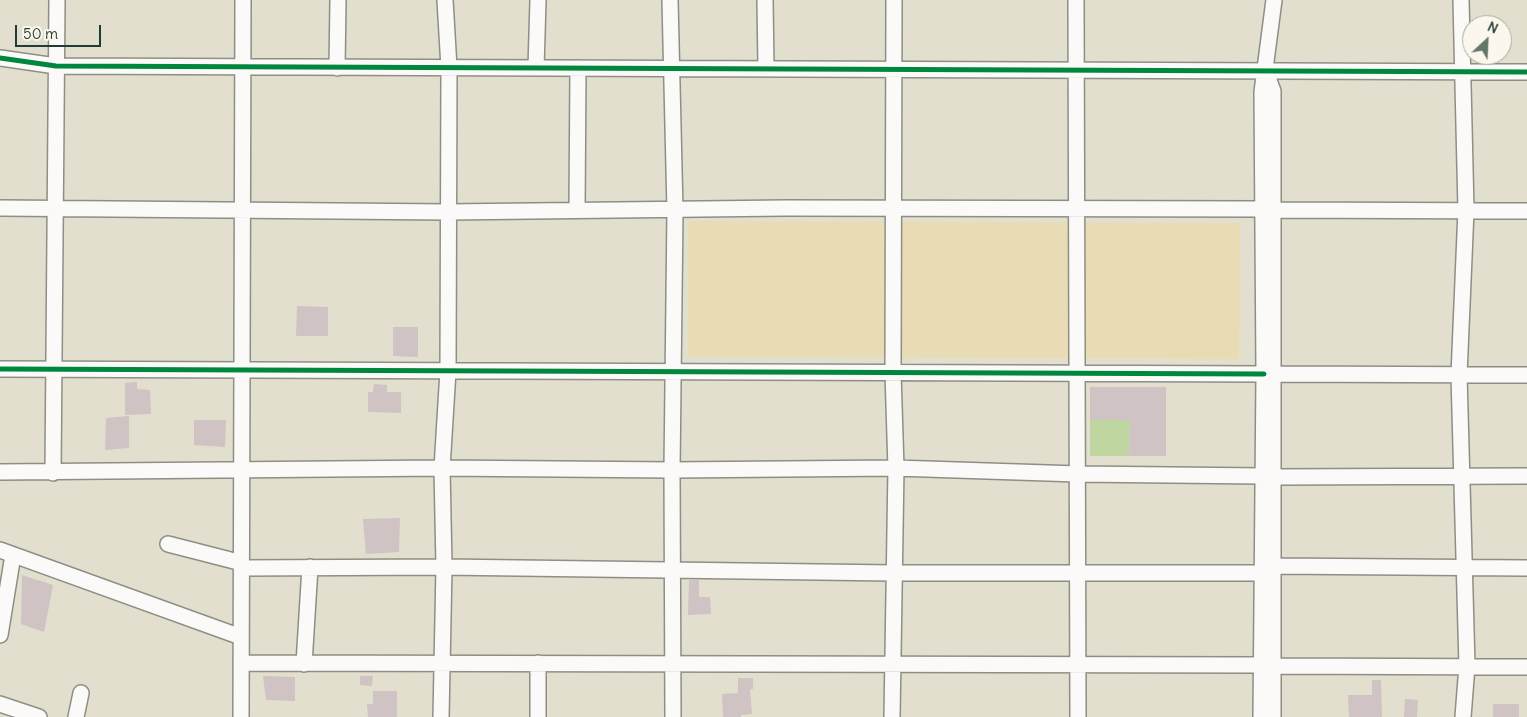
<!DOCTYPE html>
<html>
<head>
<meta charset="utf-8">
<style>
	body { margin:0 }
	#map { position:relative; width:1527px; height:717px; overflow:hidden; background:#e3dfce; font-family:Delius,sans-serif }
	canvas { display:block }
	.north { position:absolute; left:1462px; top:15px; width:50px; height:50px; box-sizing:border-box; background:#fbf7ec; border:1px solid #a3ada2; border-radius:50%; rotate:25deg; font-size:14px; font-weight:700; line-height:20px; text-align:center; color:#1f3d34 }
	.north::after { content:''; display:block; margin:auto; width:18px; height:22px; background:#64766a; clip-path:polygon(50% 0,100% 100%,50% 72%,0 100%) }
	.scale { position:absolute; left:15px; top:25px; width:86px; height:22px; box-sizing:border-box; border:2px solid #1f3d34; border-top:0; padding-left:6px; font-size:15px; line-height:18px; white-space:nowrap; color:#1f3d34; -webkit-text-stroke:4px #fbf7ec; paint-order:stroke }
</style>
</head>
<body>
<div id="map">
<canvas width="1527" height="717"></canvas>
<div class="north">N</div>
<div class="scale">50 m</div>
</div>
<script>
const c = document.querySelector('canvas').getContext('2d');
c.lineJoin = 'round';
function paint(path, color) { c.fillStyle = color; c.fill(path, 'evenodd'); }
function stroke(path, color, width, dash) { c.strokeStyle = color; c.lineWidth = width; c.lineCap = dash ? 'butt' : 'round'; c.setLineDash(dash || []); c.stroke(path); }
const green = new Path2D(`
	M1090,420H1130L1129,456H1090Z`);
const sand = new Path2D(`
	M688,221L1240,223L1239,359L688,356Z`);
const building = new Path2D(`
	M297,306L328,307V336H296Z
	M393,327H418V357L393,356Z
	M137,382V389L150,390L151,414L125,415V383Z
	M374,384L387,385V392H401V413L368,412V392H373Z
	M1090,387H1166V456H1129L1130,420H1090Z
	M129,416V448L105,450L106,418Z
	M194,420H226L225,447L194,445Z
	M400,518L399,552L366,554L363,519Z
	M22,575L53,585L44,632L21,624Z
	M689,580H699V597H710L711,614L688,615Z
	M263,676L295,677V701L266,700Z
	M360,676H373L372,686L360,685Z
	M738,678H753V689H750L752,714L741,715V717H723L722,694L738,693Z
	M1372,680H1381L1382,717H1349L1348,695H1372Z
	M373,691H397V717H368L367,704H373Z
	M1405,699L1418,700L1417,717H1404Z
	M1493,704H1519V717H1493Z`);
const minor = new Path2D(`
	M670,0L675,211L672,470L673,717
	M765,0L766,69
	M1076,0L1078,717
	M1461,0L1466,210L1459,375L1467,666L1463,717
	M0,58L56,66L1527,72
	M337,68L338,0
	M536,68L538,0
	M1266,72L1273,91V717
	M0,208L448,212L785,208L1263,209
	M577,210L578,68
	M1275,210L1527,211
	M0,369L1264,374
	M1275,374L1527,375
	M0,472L442,468L672,470L896,468L1078,474L1262,476
	M53,473L57,0
	M1274,477L1527,476
	M168,544L242,563
	M0,550L241,637
	M1274,566L1527,568
	M241,568L444,567L893,573H1263
	M0,635L13,555
	M241,663L1262,665
	M304,664L310,567
	M1273,666L1527,667
	M0,704L39,717
	M76,717L81,693
	M241,717L243,0
	M441,717L444,567L442,468L448,371L449,68L445,0
	M538,717V663
	M892,717L896,468L893,373L894,0
	M1261,717L1264,374L1262,92L1274,0`);
const cycleway = new Path2D(`
	M0,58L56,66L1527,72
	M0,369L1264,374`);
paint(green, '#bfd6a0');
paint(sand, '#e9dcb4');
paint(building, '#cfc3c3');
stroke(minor, '#8d8f85', 18);
stroke(minor, '#fbfaf8', 15);
stroke(cycleway, '#00873e', 5);
</script>
</body>
</html>
